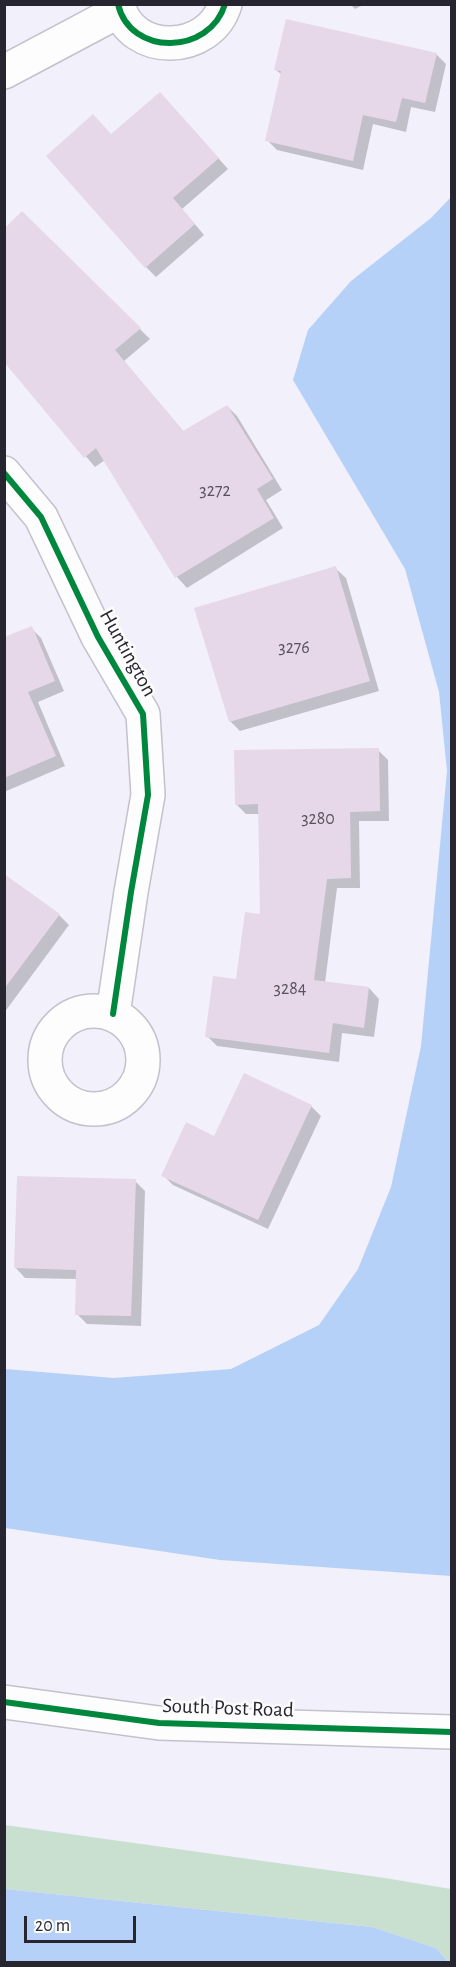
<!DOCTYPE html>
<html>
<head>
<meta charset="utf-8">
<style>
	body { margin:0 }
	#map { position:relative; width:456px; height:1967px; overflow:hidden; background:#f2f0fb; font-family:"Alegreya Sans",sans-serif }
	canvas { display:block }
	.frame { position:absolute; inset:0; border:6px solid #272530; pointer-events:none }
	.scale { position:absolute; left:24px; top:1916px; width:112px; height:27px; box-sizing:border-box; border:3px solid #272530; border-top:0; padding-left:8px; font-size:18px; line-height:21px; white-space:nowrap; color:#272530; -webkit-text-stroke:4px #fcfcfc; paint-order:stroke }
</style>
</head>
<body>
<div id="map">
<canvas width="456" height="1967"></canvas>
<div class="frame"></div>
<div class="scale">20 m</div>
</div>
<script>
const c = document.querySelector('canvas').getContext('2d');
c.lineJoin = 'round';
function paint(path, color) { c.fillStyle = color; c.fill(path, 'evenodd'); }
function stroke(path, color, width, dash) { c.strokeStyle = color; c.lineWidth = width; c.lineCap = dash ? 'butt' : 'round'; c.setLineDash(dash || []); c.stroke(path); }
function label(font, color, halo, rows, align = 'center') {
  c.font = font + ' "Alegreya Sans",sans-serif'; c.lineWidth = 5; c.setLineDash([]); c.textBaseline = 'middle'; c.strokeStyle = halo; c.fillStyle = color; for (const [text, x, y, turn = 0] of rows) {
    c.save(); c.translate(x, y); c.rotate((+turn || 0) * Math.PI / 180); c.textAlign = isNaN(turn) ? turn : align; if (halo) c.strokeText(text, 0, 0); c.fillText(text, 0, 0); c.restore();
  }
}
const green = new Path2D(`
	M5,1825L385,1878L451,1889V1962H448L436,1948L372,1927L5,1889Z`);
const water = new Path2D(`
	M451,197V1576L220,1560L5,1528V1369L114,1378L231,1369L319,1325L358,1269L391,1187L421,1046L447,771L439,692L405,569L293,380L308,330L351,281L431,218Z
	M5,1889L372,1927L436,1948L448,1962H5Z`);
const shadow = new Path2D(`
	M350,4H365L355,9Z
	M436,54L446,64L435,112L411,107L406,132L373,124L363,170L277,150L267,140L282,75L276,70Z
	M170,104L228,169L182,209L204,235L156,277L146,267L111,136Z
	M22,213L150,339L124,361L184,432L227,406L237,416L282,490L266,500L283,528L187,588L177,577L105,460L95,467L4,360Z
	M335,568L346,578L379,691L240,731L230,721Z
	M31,628L41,638L64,691L38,702L65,766L4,792V636L6,638Z
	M378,750L388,760L389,821H359L360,888H337L325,983L369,988L379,999L374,1037L342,1033L339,1062L217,1046L207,1036L237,980L261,916L260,814H246L236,804Z
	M4,876L59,915L69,925L4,1013Z
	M311,1106L321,1116L268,1229L173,1185L163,1175Z
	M135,1181L145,1191L141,1326L87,1324L77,1314L78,1279L25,1278L15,1267Z`);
const building = new Path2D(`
	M286,19L437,53L425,103L402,98L396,122L363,115L353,161L265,141L281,71L274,70Z
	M160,92L219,158L173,198L195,224L145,268L46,156L93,114L111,134Z
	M22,211L141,328L115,350L183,431L227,405L273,479L257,489L274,518L175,578L96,448L84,458L4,362V229Z
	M336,566L370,681L229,722L194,608Z
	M32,626L55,681L28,692L56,756L4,778V637Z
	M379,748L380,811L350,812L351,878L327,879L314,980L369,987L364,1028L333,1023L329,1053L205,1037L213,976L236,979L245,912L260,914L258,804L235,805L234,750Z
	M4,874L60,914L4,989Z
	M244,1073L312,1105L258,1220L161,1176L186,1122L214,1136Z
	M17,1176L136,1179L131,1316L75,1315L76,1270L14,1268Z`);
const street = new Path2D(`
	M118,4C130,57 210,55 225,4
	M4,72L119,11
	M4,473L41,517L98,637L143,714L148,795L131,892L113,1014
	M45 1060a49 49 0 1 1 98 0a49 49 0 1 1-98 0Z`);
const secondary = new Path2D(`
	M4,1702L159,1723L452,1732`);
const cycleway = new Path2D(`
	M118,4C130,57 210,55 225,4
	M4,473L41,517L98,637L143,714L148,795L131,892L113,1014
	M4,1702L159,1723L452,1732`);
const numberNames = [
	["3272",215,491],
	["3276",294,648],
	["3280",318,819],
	["3284",290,989]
];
const streetNames = [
	["Huntington",128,653,61],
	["South Post Road",228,1708,2]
];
paint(green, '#c9dfd0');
paint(water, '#b6d1f8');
paint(shadow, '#0003');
paint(building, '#e6d8e8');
stroke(street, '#c3c1cc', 36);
stroke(secondary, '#c3c1cc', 36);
stroke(street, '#fdfdfe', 33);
stroke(secondary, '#fdfdfe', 33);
stroke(cycleway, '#00873e', 6);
label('18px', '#57525e', null, numberNames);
label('21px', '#272530', '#fcfcfc', streetNames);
</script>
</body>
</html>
